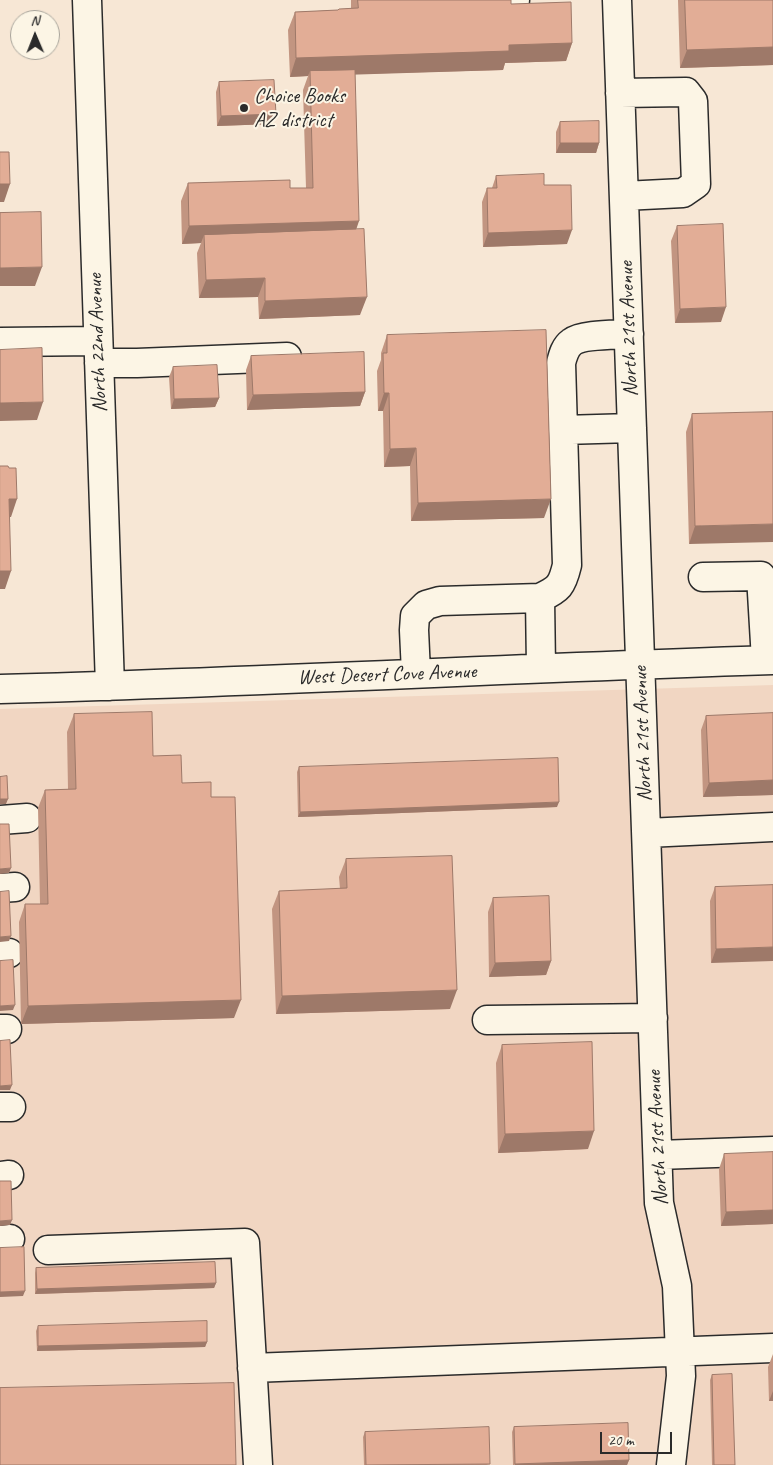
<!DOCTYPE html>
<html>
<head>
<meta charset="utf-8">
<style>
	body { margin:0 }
	#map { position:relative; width:773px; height:1465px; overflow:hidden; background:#f7e7d5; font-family:Caveat,sans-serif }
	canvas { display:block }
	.north { position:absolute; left:10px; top:10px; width:50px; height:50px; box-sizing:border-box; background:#fcf5e5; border:1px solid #a8a49b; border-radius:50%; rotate:359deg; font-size:14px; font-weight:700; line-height:20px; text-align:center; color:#2b2b2b }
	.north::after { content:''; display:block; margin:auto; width:18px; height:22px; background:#2b2b2b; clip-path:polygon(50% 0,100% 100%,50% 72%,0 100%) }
	.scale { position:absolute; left:600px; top:1432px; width:72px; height:22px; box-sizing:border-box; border:2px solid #2b2b2b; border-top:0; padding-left:6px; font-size:15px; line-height:18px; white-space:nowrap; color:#2b2b2b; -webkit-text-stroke:4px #fcf5e5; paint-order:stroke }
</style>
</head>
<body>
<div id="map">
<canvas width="773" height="1465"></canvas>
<div class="north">N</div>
<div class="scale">20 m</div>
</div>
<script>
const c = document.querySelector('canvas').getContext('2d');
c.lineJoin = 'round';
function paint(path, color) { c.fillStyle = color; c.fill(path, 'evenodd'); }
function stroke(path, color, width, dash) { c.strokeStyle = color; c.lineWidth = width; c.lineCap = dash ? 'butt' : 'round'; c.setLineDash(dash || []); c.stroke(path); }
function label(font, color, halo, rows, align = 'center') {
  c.font = font + ' Caveat,sans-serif'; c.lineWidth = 4; c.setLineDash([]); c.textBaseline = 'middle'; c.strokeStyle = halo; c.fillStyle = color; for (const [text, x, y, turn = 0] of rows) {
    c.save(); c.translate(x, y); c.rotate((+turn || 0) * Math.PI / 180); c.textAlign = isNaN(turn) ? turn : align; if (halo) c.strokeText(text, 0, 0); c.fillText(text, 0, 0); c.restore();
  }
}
const built = new Path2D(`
	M773,685V1465H0V709Z`);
const minor = new Path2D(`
	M87,0L110,686
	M451,0L452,2L515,0
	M617,0L659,1203L677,1286L681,1376L671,1465
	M620,93L686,92L693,101L696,184L683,193L624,196
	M0,342L98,341
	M99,363H137L287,357
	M563,430L632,428
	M703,577L761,576L766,660
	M540,598L541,668
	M416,673L414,630L415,616L426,605L440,601L540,598C559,589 562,586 567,565L561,363C563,355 565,347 572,342C582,334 616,335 629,334
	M0,689C258,682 515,668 773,660
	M0,820L27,818
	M647,833L773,827
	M0,888L15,887
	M0,953H9
	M487,1020L653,1018
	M0,1029H7
	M0,1107H11
	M658,1155L773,1151
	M0,1176L9,1175
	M0,1240L10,1239
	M48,1250L245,1243L258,1465
	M252,1368L773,1348`);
const wall = new Path2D(`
	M351,0H511V4L572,43L566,61L505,63L503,70L355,74L356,230L360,315L259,319L258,297L199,298L197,253L201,243L182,244L181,201L188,183L290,188H306L303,90L308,76L290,77L288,30L295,12L338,10L351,8Z
	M678,0H773V65L680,68Z
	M219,82L272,124L217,126L216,92Z
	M560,122L599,143L596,153H556V132Z
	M496,176L544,185L567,244L483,247L482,202L487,188H492Z
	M677,226L721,322L675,323L671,241Z
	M387,335L544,518L411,521L410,466L384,467L383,411H378L377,371L381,360V353Z
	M251,356L365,392L360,406L247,410L246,370Z
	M173,367L219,398L215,407L171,409L169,377Z
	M773,412L689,544L686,432L692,414Z
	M773,713V795L703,797L701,730L706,716Z
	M74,714L153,756L182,783L211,797L234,1018L21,1024L19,922L25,904H40L38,808L45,790L68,789L67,732Z
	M299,767L557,807L298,817L297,772Z
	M346,859L450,1009L276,1014L272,909L279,891L340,889L339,877Z
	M773,885L711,963L710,901L715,887Z
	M493,898L551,961L546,975L489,977L488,912Z
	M502,1045L588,1149L498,1153L496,1063Z
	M773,1152V1224L721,1226L719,1169L724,1154Z
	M36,1268L216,1283L214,1288L35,1294V1273Z
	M38,1326L207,1342L205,1347L37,1351L36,1331Z
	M773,1354V1401H769L768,1367Z
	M712,1375L735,1465H712L710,1380Z
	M514,1427L629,1460L627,1465H513L512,1432Z
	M365,1432L490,1465H364L363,1437Z`);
const shadedWall = new Path2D(`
	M572,43L566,61L505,63L503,70L310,76V71L308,76L290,77L296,58L509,45Z
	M773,47V65L680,68L687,50Z
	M276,114L272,124L217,126L221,116Z
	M560,143H599L596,153H556Z
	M0,184H10L4,202H0Z
	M359,221L353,239L204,235L201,243L182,244L189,226Z
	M572,230L567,244L483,247L488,233Z
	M42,267L35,286H0V268Z
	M265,278L258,297L199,298L206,280Z
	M367,297L360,315L259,319L265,301Z
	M726,307L721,322L675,323L680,309Z
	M365,392L360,406L247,410L253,395Z
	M384,393H389L383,411H378Z
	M219,398L215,407L171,409L174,399Z
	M43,402L37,420L0,421V403Z
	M416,448L410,466L384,467L390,449Z
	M9,499H17L11,517H3Z
	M551,499L544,518L411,521L418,503Z
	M773,524V542L689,544L695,526Z
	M0,571H11L5,589H0Z
	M773,780V795L703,797L709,783Z
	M0,799H8L6,804H0Z
	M559,802L557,807L298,817L300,812Z
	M11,868L9,873L0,874V869Z
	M11,936L9,941L0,942V937Z
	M773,947V961L711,963L716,949Z
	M551,961L546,975L489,977L495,963Z
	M457,990L450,1009L276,1014L282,996Z
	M241,1000L234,1018L21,1024L28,1006Z
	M15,1005L13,1010L0,1011V1006Z
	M12,1085L10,1090H0V1086Z
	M594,1131L588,1149L498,1153L505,1134Z
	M773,1210V1224L721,1226L726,1212Z
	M12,1220L10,1225L0,1226V1221Z
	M216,1283L214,1288L35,1294L37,1289Z
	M25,1291L23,1296L0,1297V1292Z
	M207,1342L205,1347L37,1351L38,1346Z
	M773,1391V1401H769Z
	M629,1460L627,1465H515V1464Z`);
const building = new Path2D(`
	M358,0H511V4L571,2L572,43L509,45V51L296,58L295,12L338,10L339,9L358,8Z
	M685,0H773V47L687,50Z
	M355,70L359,221L189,226L188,183L290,180V188H313L310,71Z
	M274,80L276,114L221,116L219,82Z
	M599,121V143H560V122Z
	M0,152H9L10,184H0Z
	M544,174V185H571L572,230L488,233L487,188H497L496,176Z
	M41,212L42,267L0,268V213Z
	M723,224L726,307L680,309L677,226Z
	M364,229L367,297L265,301V278L206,280L204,235Z
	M546,330L551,499L418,503L416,448L390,449L389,393H384L383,353H387V335Z
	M42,348L43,402L0,403V350Z
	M364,352L365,392L253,395L251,356Z
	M217,365L219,398L174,399L173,367Z
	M773,412V524L695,526L692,414Z
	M0,466H8L9,468H16L17,499H9L11,571H0Z
	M152,712L153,756L181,755L182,783L211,782V797H235L241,1000L28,1006L25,904H48L45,790L76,789L74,714Z
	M773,713V780L709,783L706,716Z
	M558,758L559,802L300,812L299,767Z
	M7,776L8,799H0V777Z
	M0,824H9L11,868L0,869Z
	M452,856L457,990L282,996L279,891L347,888L346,859Z
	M773,885V947L716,949L715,887Z
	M9,891L11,936L0,937V892Z
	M549,896L551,961L495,963L493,898Z
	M13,960L15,1005L0,1006V961Z
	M10,1040L12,1085L0,1086V1041Z
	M592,1042L594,1131L505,1134L502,1045Z
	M773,1152V1210L726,1212L724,1154Z
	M0,1181H11L12,1220L0,1221Z
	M24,1247L25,1291L0,1292V1248Z
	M215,1262L216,1283L37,1289L36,1268Z
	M207,1321V1342L38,1346V1326Z
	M732,1374L735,1465H714L712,1375Z
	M234,1383L236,1465H0V1388Z
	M628,1423L629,1460L515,1464L514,1427Z
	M489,1427L490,1464L366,1465L365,1432Z`);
const markers = [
	[244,108,5,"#2b2b2b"]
];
const poiNames = [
	["Choice Books",254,96],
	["AZ district",254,120]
];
const streetNames = [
	["North 21st Avenue",629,329,-92],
	["North 22nd Avenue",98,343,-92],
	["West Desert Cove Avenue",387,675,-2],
	["North 21st Avenue",643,734,-92],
	["North 21st Avenue",658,1138,-93]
];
paint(built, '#f1d6c2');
stroke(minor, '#2b2b2b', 31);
stroke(minor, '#fcf5e5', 28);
paint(wall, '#c29581');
paint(shadedWall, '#9e7969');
paint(building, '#e2ad96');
stroke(building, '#9e7969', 1);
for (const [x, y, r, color] of markers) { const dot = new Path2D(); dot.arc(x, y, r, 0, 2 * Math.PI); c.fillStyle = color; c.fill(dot); stroke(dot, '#fcf5e5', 2); }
label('21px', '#2b2b2b', '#fcf5e5', poiNames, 'left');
label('21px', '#2b2b2b', '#fcf5e5', streetNames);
</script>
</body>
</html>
